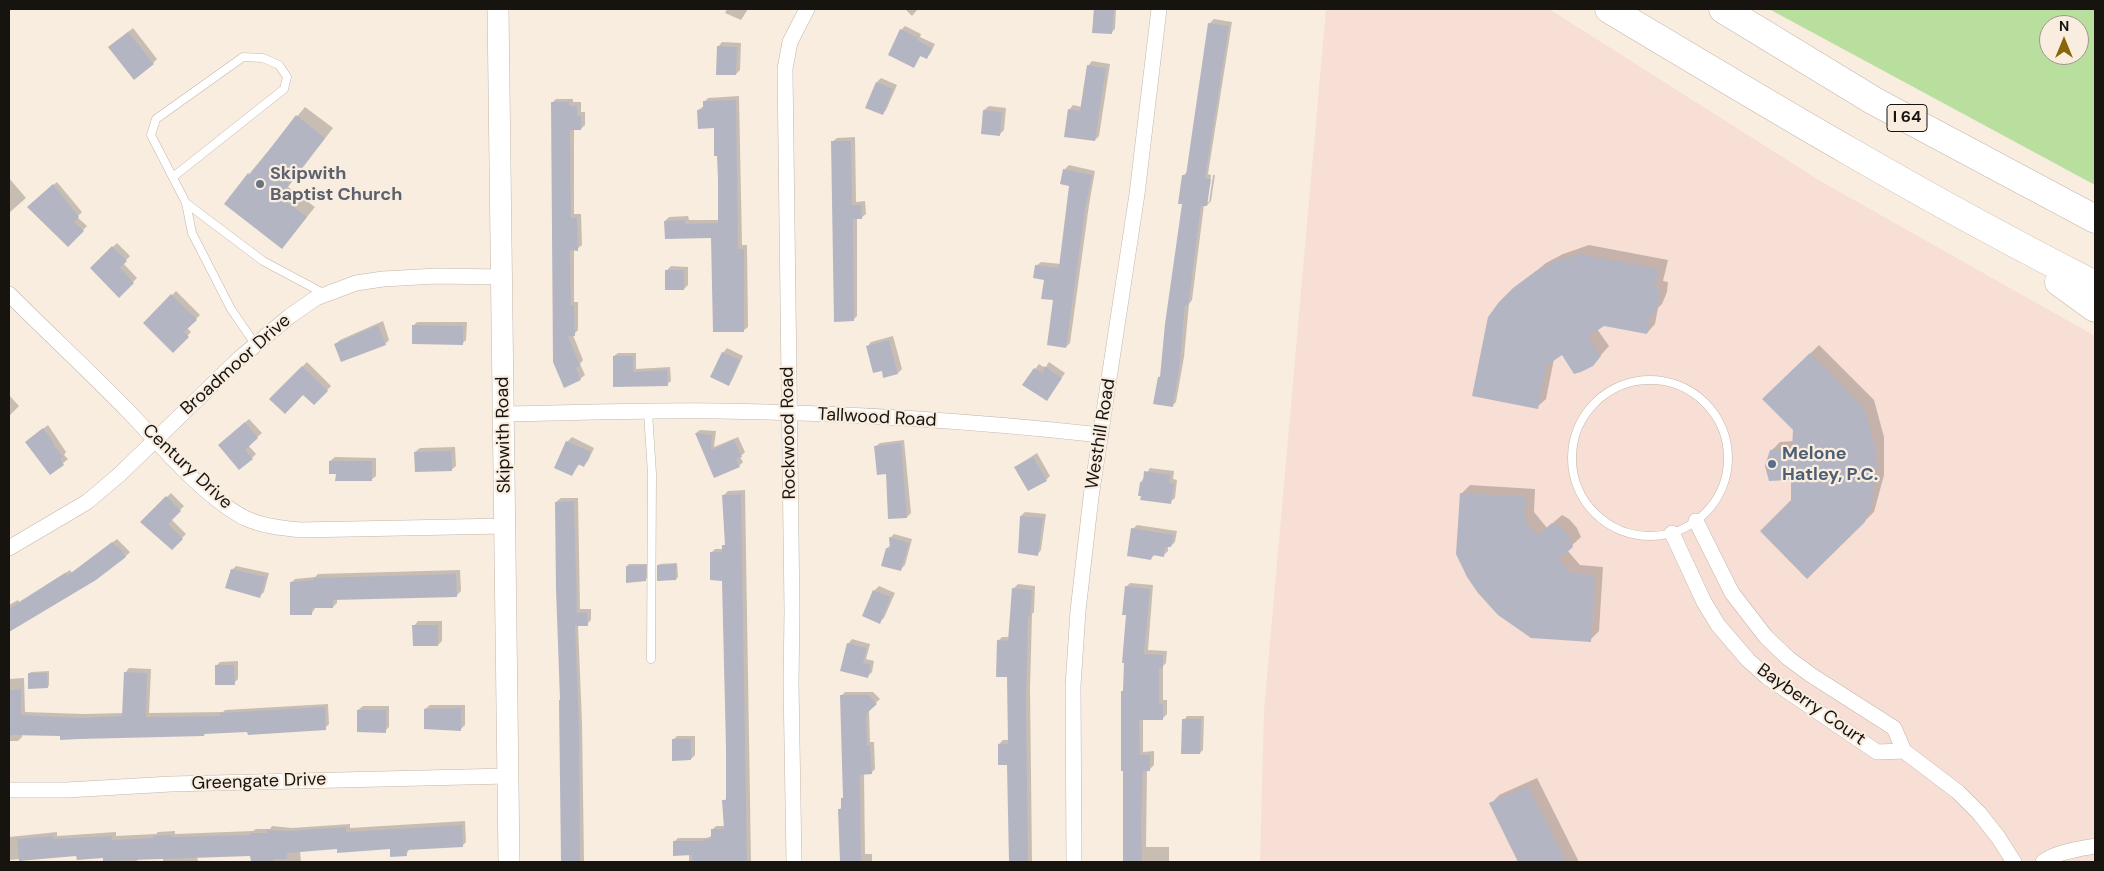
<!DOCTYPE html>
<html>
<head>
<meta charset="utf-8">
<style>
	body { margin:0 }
	#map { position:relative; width:2104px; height:871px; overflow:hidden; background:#f9ede0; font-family:"DM Sans",sans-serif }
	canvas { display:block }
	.frame { position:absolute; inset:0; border:10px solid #17130f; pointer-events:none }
	.north { position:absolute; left:2039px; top:15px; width:50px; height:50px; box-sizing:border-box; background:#f9ede0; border:1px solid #9f968c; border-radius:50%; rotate:0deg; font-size:14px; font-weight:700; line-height:20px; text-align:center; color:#17130f }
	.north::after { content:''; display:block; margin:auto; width:18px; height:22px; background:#8a6706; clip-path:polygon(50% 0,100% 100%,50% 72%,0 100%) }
</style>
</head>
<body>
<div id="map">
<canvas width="2104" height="871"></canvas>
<div class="frame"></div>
<div class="north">N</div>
</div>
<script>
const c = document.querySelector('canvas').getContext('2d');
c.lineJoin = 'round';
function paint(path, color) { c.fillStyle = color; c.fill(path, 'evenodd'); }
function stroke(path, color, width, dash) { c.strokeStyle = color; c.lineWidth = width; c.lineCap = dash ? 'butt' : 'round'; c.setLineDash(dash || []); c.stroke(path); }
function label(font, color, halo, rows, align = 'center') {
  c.font = font + ' "DM Sans",sans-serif'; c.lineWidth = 4.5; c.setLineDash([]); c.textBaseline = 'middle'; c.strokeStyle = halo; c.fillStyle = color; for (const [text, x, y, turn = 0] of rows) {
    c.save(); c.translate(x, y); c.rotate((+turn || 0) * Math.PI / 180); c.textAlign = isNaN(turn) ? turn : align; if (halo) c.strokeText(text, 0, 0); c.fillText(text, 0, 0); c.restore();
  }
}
const commercial = new Path2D(`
	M1326,9H1549L1822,182L2095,336V862H1260L1264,710Z`);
const green = new Path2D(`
	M1769,9H2095V185ZM2049,25H2079V55H2049Z`);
const shadow = new Path2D(`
	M727,9H748L741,20L725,13Z
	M905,9H918L912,16Z
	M1094,9H1116L1115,29L1111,33L1093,32Z
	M1214,19L1232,22L1208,174L1211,175L1207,202H1209L1213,175H1215L1211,201L1207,205H1204L1192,300L1189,304L1184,357L1176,402L1172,406L1159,377L1162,375L1183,203L1184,175L1188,171L1210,23Z
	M905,26L921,34L920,37L935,44L930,54L926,58L921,55L914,66L901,30Z
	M133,28L157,59L153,63L114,43Z
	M722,42L741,43L740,70L736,74L718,47Z
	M1092,61L1110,64L1099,136L1095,140L1069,110L1073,105L1082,107L1088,66Z
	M881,78L897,85L886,110L882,114L877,82Z
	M739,96L742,245H747L748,327L743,331L712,236L665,221L669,217L688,216L689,220H720V179L715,127L698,110L704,106V102L708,98Z
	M556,99H573V102H581V112H585V125L581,129H574V214H581L582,245L577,249H574V302H578V330L573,335L583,360L580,364L585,375L580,379L565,386L552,103Z
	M989,106L1006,108L1004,130L999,135L984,110Z
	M305,107L333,128L288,187L315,207L282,248L249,174Z
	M855,137L856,202L865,201L866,214L861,218H857V316L853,320L832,142L837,138Z
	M1069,165L1095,171L1089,205L1070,343L1066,347L1055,299L1045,278L1036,266L1041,262L1061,264L1071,186L1062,184L1065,169Z
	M9,178L26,198L9,213Z
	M57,182L82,212L77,217L87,226L68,246L32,203Z
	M117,243L130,256L123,263L137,278L119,296L91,268Z
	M1589,245L1668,260L1663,281L1668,282L1667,292L1662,304L1658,308L1655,324L1647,333L1604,325L1597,329L1609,346L1592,365L1562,353L1554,359L1546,399L1537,407L1514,289L1546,263L1563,254Z
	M671,266L688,267V285L684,289L666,271Z
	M176,291L200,315L187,328L191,332L173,351L145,323Z
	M383,321L389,340L385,344H336L340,340Z
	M417,322H467L466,340L462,344L413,326Z
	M893,336L902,369L898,373L883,369L867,347L871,342Z
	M1819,345L1874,400L1884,437V475L1874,512L1807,577L1792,501L1793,479L1771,451L1780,442L1794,441V430L1764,399Z
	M727,348L743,356L732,380L728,384L723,353Z
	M618,353H636V369L670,367L671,381L667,384L614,386V356Z
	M307,362L331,386L314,404L303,393L271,399Z
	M1049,362L1065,373L1047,399L1024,384L1039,364L1045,368Z
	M9,395L19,406L9,416Z
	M249,419L262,433L248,445L256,454L252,458L224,441Z
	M48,425L66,452L64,455L68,459L51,474L26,442Z
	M700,430L716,431L714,447L738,437L745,452L740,457L743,462L739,466L714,477L696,433Z
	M572,437L594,448L588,461L584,465L580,463L572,475L556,468L567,442Z
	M904,440L911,513L907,517L875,447L880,443Z
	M455,447L456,466L451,470L415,452L420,448Z
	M1037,453L1050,476L1046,480L1015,467Z
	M335,457L376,458V476L371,480L337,473L330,461Z
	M1150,468L1174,471L1173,479L1177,480L1175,498L1170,502L1142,495L1141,482Z
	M1470,485L1535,489L1534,512L1547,528L1562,515L1569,519L1577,528L1581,537L1567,550L1580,565L1603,567L1599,631L1590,640L1461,494Z
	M745,490L751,862H689V854L674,842L678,838H706L712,836V830L716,826H725L724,801L728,797L724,579L711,553L715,549H724L726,543L724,495L728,491Z
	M171,493L184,506L171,519L186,534L172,548L142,522Z
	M561,498H578L580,609H591V620L587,624L578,625L582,723L584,862H562L560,700L561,699L556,502Z
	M1025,512L1046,514L1041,550L1037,555L1021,516Z
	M1137,525L1177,531L1175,542L1171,546H1168V551L1164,555L1155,554L1151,559L1133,529Z
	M894,534L912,539L905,565L900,570L883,565L887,548L891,545L890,538Z
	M117,539L130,552L126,556L95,578L9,630V605L18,600L19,602L70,570L72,573Z
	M677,563L678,577L676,579L658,566L660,564Z
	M629,564H647V578L645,580L627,566Z
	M236,566L269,573L264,592L260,596L232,570Z
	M460,570L461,591L456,596L337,599V603L333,607H316L312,613L291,583L295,579L315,577L318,574Z
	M1130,583L1153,585L1148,650L1167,651L1166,663L1163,666V700H1167V714L1162,719H1143V752L1154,751V765L1150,769H1147L1146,847H1169V862H1125L1124,690L1128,614L1126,587Z
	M1018,584L1035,586L1034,612L1032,614L1030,688L1032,862H1011L1009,763L999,744L1003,740H1009L1008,676L998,641L1002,637H1010L1013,589Z
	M879,586L895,593L884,618L879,622L863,615L875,590Z
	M418,621H442V641L438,645L414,626Z
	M852,639L870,644L866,659L874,661L872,672L867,677L848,644Z
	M238,661V679L234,683L216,666L220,662Z
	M129,668L151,669L149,713L223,712L225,710L328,704L329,724L325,728L206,733L204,735L22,734V737L18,741H9V679L24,678L25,712L84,714L123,713L125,673Z
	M49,671V685L48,687L29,674L31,672Z
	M845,692H873L880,699L869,709L870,742H874L875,769L871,773H864L865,854H872V862H841L839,810L842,807L844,796L841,696Z
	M430,705H465V725L461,729L425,709Z
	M363,706H389V727L385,731L358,710Z
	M1187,716H1204L1203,750L1200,753L1184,720Z
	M677,736H695V755L691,759L673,740Z
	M1537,778L1579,862H1520L1491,804L1499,795Z
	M465,821L466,842L462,846L410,848L406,855L391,848H338L300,851L301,862H252V854L197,856L198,862H163V857L139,859L135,862H104V857L78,854L9,860V837L57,832V836L116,832V836L156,834L158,832L175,831V834L253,831L256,829H270L272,826L292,828L350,824V828Z`);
const building = new Path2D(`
	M1094,9H1114L1112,34L1092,33Z
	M1208,23L1229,26L1205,178L1211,179L1207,206H1201L1188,306L1185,305L1180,362L1173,407L1153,404L1158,377H1160L1165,324L1182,204H1178L1182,175H1186Z
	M900,29L918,38L917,40L932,48L927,59L920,56L914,68L888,55Z
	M128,32L154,64L134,80L108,47Z
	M717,46L737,47L736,75H716Z
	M1087,65L1106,68L1095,141L1064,137L1068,109L1080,111Z
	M876,82L893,89L883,115L865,108Z
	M736,100L738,249H744V332H713L711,238L665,239L664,221L685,220V224L718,223V179L717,156H714V128L698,129L697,110H703V101Z
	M551,102H569V106H577V116H581V130H570L571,218H577L578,251L570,250L571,305H574L575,336H568L580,366L576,368L581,380L564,388L553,362Z
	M983,110L1002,112L1000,136L981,134Z
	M296,115L325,138L280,196L307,217L282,249L224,204L248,173L250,175Z
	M831,141H851L852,205H861L862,219H853L854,321L834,322Z
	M1063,169L1092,175L1085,210L1066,348L1047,345L1053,300L1041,299L1044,280L1033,278L1035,265L1058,268L1059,267L1069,186L1060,184Z
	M53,184L79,217L74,222L84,231L68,247L27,207Z
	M112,246L127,261L120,268L134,283L119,298L90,268Z
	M1580,254L1659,269L1655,290H1659V302L1654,315L1651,314L1647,334L1604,326L1588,337L1601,356L1593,366L1581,372L1574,374L1562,355L1546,366L1538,409L1472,396L1488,317L1499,302L1513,288L1536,271L1553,262Z
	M665,270H684V290H665Z
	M171,294L197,320L184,332L189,337L173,353L143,323Z
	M378,325L386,345L341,362L334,344Z
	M412,325L463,326V345L412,344Z
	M889,340L898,374L883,378L882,371L873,373L866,346Z
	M722,352L740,360L729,386L710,377Z
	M1810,353L1865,409L1875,447L1877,466L1872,504L1865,522L1807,579L1760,531L1791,500V480L1769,481L1765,466L1770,450L1792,449L1793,430L1762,399Z
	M613,356H633V372L667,370L668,386L613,387Z
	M302,366L328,391L314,405L303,395L285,414L269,399Z
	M1044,366L1062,378L1047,401L1022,385L1034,368L1043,373Z
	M245,422L258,438L245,450L253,459L239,470L218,445Z
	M43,428L54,443L53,444L63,457L60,459L64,465L50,475L25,442Z
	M695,433L712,435L711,450L734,440L742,457L736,459L740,467L714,478Z
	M566,441L591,452L584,467L578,464L572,476L554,468Z
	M901,443L907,518L888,519L886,474L877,475L874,446Z
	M451,451L452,471L415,472L414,452Z
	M1033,457L1047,481L1028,491L1014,467Z
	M329,461H372V481H335L336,474H329Z
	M1144,471L1170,475L1169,483L1174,484L1171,504L1140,500L1141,496H1138L1140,482H1143Z
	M1460,493L1527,497L1525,521L1538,535L1552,523L1560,527L1569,537L1573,547L1559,559L1571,573L1595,575L1591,642L1531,638L1498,615L1478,593L1467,577L1456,554Z
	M741,494L747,862H692V855L673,856V841H703V839H711V829H724L722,800H726V748L722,581L710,580V552H722V545H725L722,495Z
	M166,496L181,511L168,524L183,539L172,550L140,522Z
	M574,501L577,613L587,612L588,626H575L579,728L580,862H561L559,700H560L556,589L555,502Z
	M1020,516L1043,518L1038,556L1018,553Z
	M1131,528L1174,535L1171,547H1165L1164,557L1152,555L1151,560L1127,556Z
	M889,537L909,543L901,571L881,566L886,548L890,549Z
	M112,542L116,547L118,546L126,557L96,580L9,632V609L65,573L67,576Z
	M676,564V580L657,581V565Z
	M646,565V581L626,583V566Z
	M231,569L266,577L260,598L225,588Z
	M456,574L457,597L333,600V608H312V615H290V582L313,580V578Z
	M1125,586L1150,589L1144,654L1163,655V668H1159V704H1163V720H1139L1140,755H1150V771H1143L1141,822L1142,862H1123V771H1121V691H1123L1124,663H1122L1126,615H1122Z
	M1012,588L1032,590L1030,617H1028L1026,693L1028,862H1009L1007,765H998V744H1008L1007,677H996L997,640L1008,641Z
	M873,590L891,597L880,624L862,616Z
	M412,625H438V646H413Z
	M847,643L867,648L863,663L871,665L868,678L840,671Z
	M215,665H234L235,685H215Z
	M124,672L147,673L146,717L220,716V713L325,707L326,730L248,735L247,732L204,734V736L79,739L60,740V736L9,735V690L21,689V715L80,718L122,716Z
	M28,673H47L48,688L28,689Z
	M840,695H869L877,704L866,714L867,746L870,745L872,774L860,775L861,862H840L838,809H841V798H843Z
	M461,708V731L424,729V709Z
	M357,710H386V733L357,732Z
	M1182,719H1201L1200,754H1181Z
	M672,739H691V760L672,761Z
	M1528,786L1566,862H1518L1489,803Z
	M462,825L463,847L406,850L407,856L390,857V849L337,853V849L287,853V859H273V862H251L250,856L103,861V858L77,860L76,856L19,861L17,839L53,836V839L112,836V840L153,838V836L171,835V837L250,835V833H267V830L287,831L346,827V832Z`);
const service = new Path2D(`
	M173,177L284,89L287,77L279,65L263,58L243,57L156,119L151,135L186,203L192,233L231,309L255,344
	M186,203L263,261L325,294
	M1572 458a78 78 0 1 1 156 0a78 78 0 1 1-156 0Z
	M648,412L652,474L651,659`);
const minor = new Path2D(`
	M9,294C48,333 89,371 128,411C160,444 204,497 245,518C262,526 281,528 300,530L505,526
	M503,414C575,413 648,410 719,411C847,413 974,421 1101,435
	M1696,521L1732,593L1766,637L1788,658L1811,675L1894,728L1904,751L1958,792L1979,813L1998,837L2014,862
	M1672,533L1704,602L1718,625L1748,660L1767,677L1877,752L1904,751
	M9,548L87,502L119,475L241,357L290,316L316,298L356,283L383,279L437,276L502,277
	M9,790H67L171,784L508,776
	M794,862L791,683L792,611L785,69L790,42L807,9
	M1074,862L1073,686L1078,611L1091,497L1137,194L1159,9
	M2043,862C2056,852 2079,849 2095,846`);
const secondary = new Path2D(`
	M498,9L509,862`);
const motorway = new Path2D(`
	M1609,9C1769,105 1929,201 2095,285
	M1723,9L1874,101L2095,219
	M2059,282L2095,308`);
const markers = [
	[260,184,5,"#6b7280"],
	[1772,464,5,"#5c6f8a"]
];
const shields = [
	[1907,118,40]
];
const shieldNames = [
	["I 64",1907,118]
];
const worshipNames = [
	["Skipwith",270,174],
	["Baptist Church",270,195]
];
const streetNames = [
	["Broadmoor Drive",236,365,-42],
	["Tallwood Road",877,418,3],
	["Rockwood Road",789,433,-91],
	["Westhill Road",1101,434,-81],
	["Skipwith Road",504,435,-91],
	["Century Drive",187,467,43],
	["Bayberry Court",1811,705,35],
	["Greengate Drive",259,782,-2]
];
const serviceNames = [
	["Melone",1782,454],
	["Hatley, P.C.",1782,475]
];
paint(commercial, '#f7dfd5');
paint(green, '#b8df9d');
paint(shadow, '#0003');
paint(building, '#b4b5c3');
stroke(service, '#c1b6aa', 9);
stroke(minor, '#c1b6aa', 16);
stroke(secondary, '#c1b6aa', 22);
stroke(motorway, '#c1b6aa', 29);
stroke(service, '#fff', 8);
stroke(minor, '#fff', 15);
stroke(secondary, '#fff', 21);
stroke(motorway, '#fff', 28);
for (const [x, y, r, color] of markers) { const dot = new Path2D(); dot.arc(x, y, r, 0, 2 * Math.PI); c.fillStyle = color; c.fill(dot); stroke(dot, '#f9ede0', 2); }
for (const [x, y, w] of shields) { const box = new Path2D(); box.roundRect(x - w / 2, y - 13.5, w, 27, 4); c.fillStyle = '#f9ede0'; c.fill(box); stroke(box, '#17130f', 1); }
label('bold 16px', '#17130f', null, shieldNames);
label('bold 18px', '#5b616d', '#f9ede0', worshipNames, 'left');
label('18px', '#17130f', '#f9ede0', streetNames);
label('bold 18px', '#4e5e75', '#f9ede0', serviceNames, 'left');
</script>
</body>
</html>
